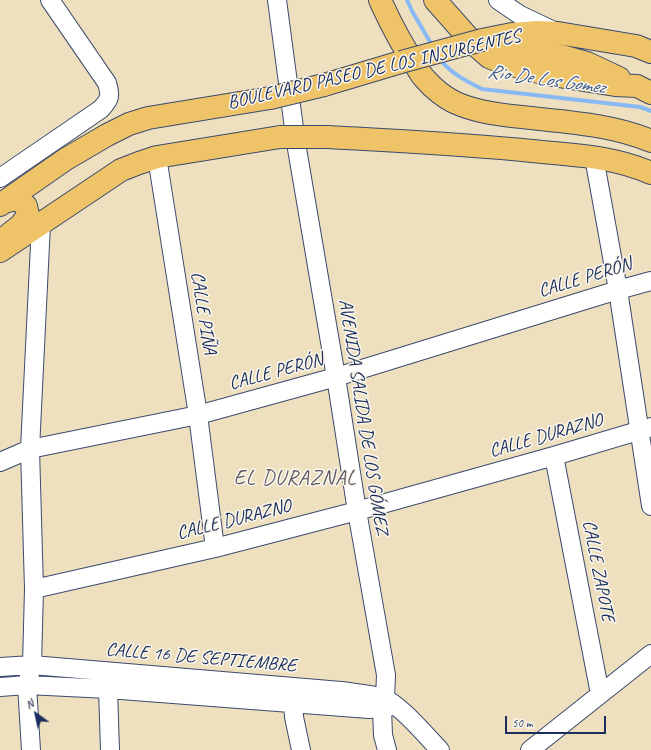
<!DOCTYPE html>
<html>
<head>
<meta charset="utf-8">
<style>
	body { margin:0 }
	#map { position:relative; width:651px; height:750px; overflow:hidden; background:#eee0bf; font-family:Caveat,sans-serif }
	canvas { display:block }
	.north { position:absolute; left:16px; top:694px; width:40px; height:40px; -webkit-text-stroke:3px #fbf7ec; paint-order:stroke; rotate:327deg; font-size:11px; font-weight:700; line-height:16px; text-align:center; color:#1b2f5e }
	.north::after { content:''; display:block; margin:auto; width:14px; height:18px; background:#1b2f5e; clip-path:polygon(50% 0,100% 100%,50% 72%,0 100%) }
	.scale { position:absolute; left:505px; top:716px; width:101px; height:18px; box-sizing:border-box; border:2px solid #1b2f5e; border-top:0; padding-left:5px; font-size:12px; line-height:14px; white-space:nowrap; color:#1b2f5e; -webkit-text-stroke:3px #fbf7ec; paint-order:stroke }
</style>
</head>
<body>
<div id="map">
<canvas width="651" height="750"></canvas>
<div class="north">N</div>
<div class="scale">50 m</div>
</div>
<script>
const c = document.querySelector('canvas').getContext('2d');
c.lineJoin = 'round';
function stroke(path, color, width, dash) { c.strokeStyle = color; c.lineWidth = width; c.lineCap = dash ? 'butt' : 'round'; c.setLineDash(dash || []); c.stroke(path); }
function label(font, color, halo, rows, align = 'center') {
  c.font = font + ' Caveat,sans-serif'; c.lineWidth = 3; c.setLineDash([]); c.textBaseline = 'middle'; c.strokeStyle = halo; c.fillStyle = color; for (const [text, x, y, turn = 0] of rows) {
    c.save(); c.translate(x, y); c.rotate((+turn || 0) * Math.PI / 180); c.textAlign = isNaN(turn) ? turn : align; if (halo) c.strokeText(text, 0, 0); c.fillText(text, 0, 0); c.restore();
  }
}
const stream = new Path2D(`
	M407,0L412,11L433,47
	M439,58C450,73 466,81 482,89L640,107L651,111`);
const minor = new Path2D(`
	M277,0L296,143L336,377L357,511L386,675L385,698L382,708L383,735L387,750
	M498,0L520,15L556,32
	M157,157L198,415L215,548
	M594,157L618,290L651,506
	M0,178L101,109C110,99 111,96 107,83L50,0
	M554,456L600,694
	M0,462L30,449L198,415L336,377L618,290L651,281
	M34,589L215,548L357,511L554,456L651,427
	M0,667L32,665L341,691C355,693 370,694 383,698C399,703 427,737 440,750
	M0,687L27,685L108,689L369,709L394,706
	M108,689L110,750
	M293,703L294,717L301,750
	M31,750L27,685L32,665L34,589L30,449L41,224
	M530,750L651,654`);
const major = new Path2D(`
	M380,0C390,22 401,44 415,64C418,69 421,75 425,79C433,88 444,97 454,102C475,112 500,115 522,117C565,122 611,124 651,141
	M435,0L474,44L489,57L501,62L546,74L615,85L637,86L651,93
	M482,40L512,34L538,32L558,33L636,46L651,52
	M498,44L562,56L587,63L619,78
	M324,85L401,62
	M328,137C396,141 464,144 532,151C573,155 613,156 651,173
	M5,202C15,199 19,199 26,206L28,215L21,225L7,236
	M0,205L66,159L107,135L129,124L148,118L270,98
	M0,251L121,170L139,163L157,157L280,137`);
const majorBridge = new Path2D(`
	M401,62L482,40
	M270,98L324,85
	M280,137H328`);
const streetNames = [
	["BOULEVARD PASEO DE LOS INSURGENTES",374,70,-13],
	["CALLE PERÓN",585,278,-17],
	["CALLE PIÑA",203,313,81],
	["CALLE PERÓN",276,372,-15],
	["AVENIDA SALIDA DE LOS GÓMEZ",363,417,81],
	["CALLE DURAZNO",546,436,-16],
	["CALLE DURAZNO",234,520,-14],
	["CALLE ZAPOTE",598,571,79],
	["CALLE 16 DE SEPTIEMBRE",201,658,5]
];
const waterNames = [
	["Rio De Los Gomez",546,80,8]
];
const quarterNames = [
	["EL DURAZNAL",295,478]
];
stroke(stream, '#88b9f4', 4);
stroke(minor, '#3b4a6d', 20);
stroke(major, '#3b4a6d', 24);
stroke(minor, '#fff', 18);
stroke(major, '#efc469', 22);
stroke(majorBridge, '#3b4a6d', 24, []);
stroke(majorBridge, '#efc469', 22);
label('19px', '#1b2f5e', '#fbf7ec', streetNames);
label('italic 20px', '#3c588b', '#fbf7ec', waterNames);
c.letterSpacing = '1px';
label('21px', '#5d5864', '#fbf7ec', quarterNames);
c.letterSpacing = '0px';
</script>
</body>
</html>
